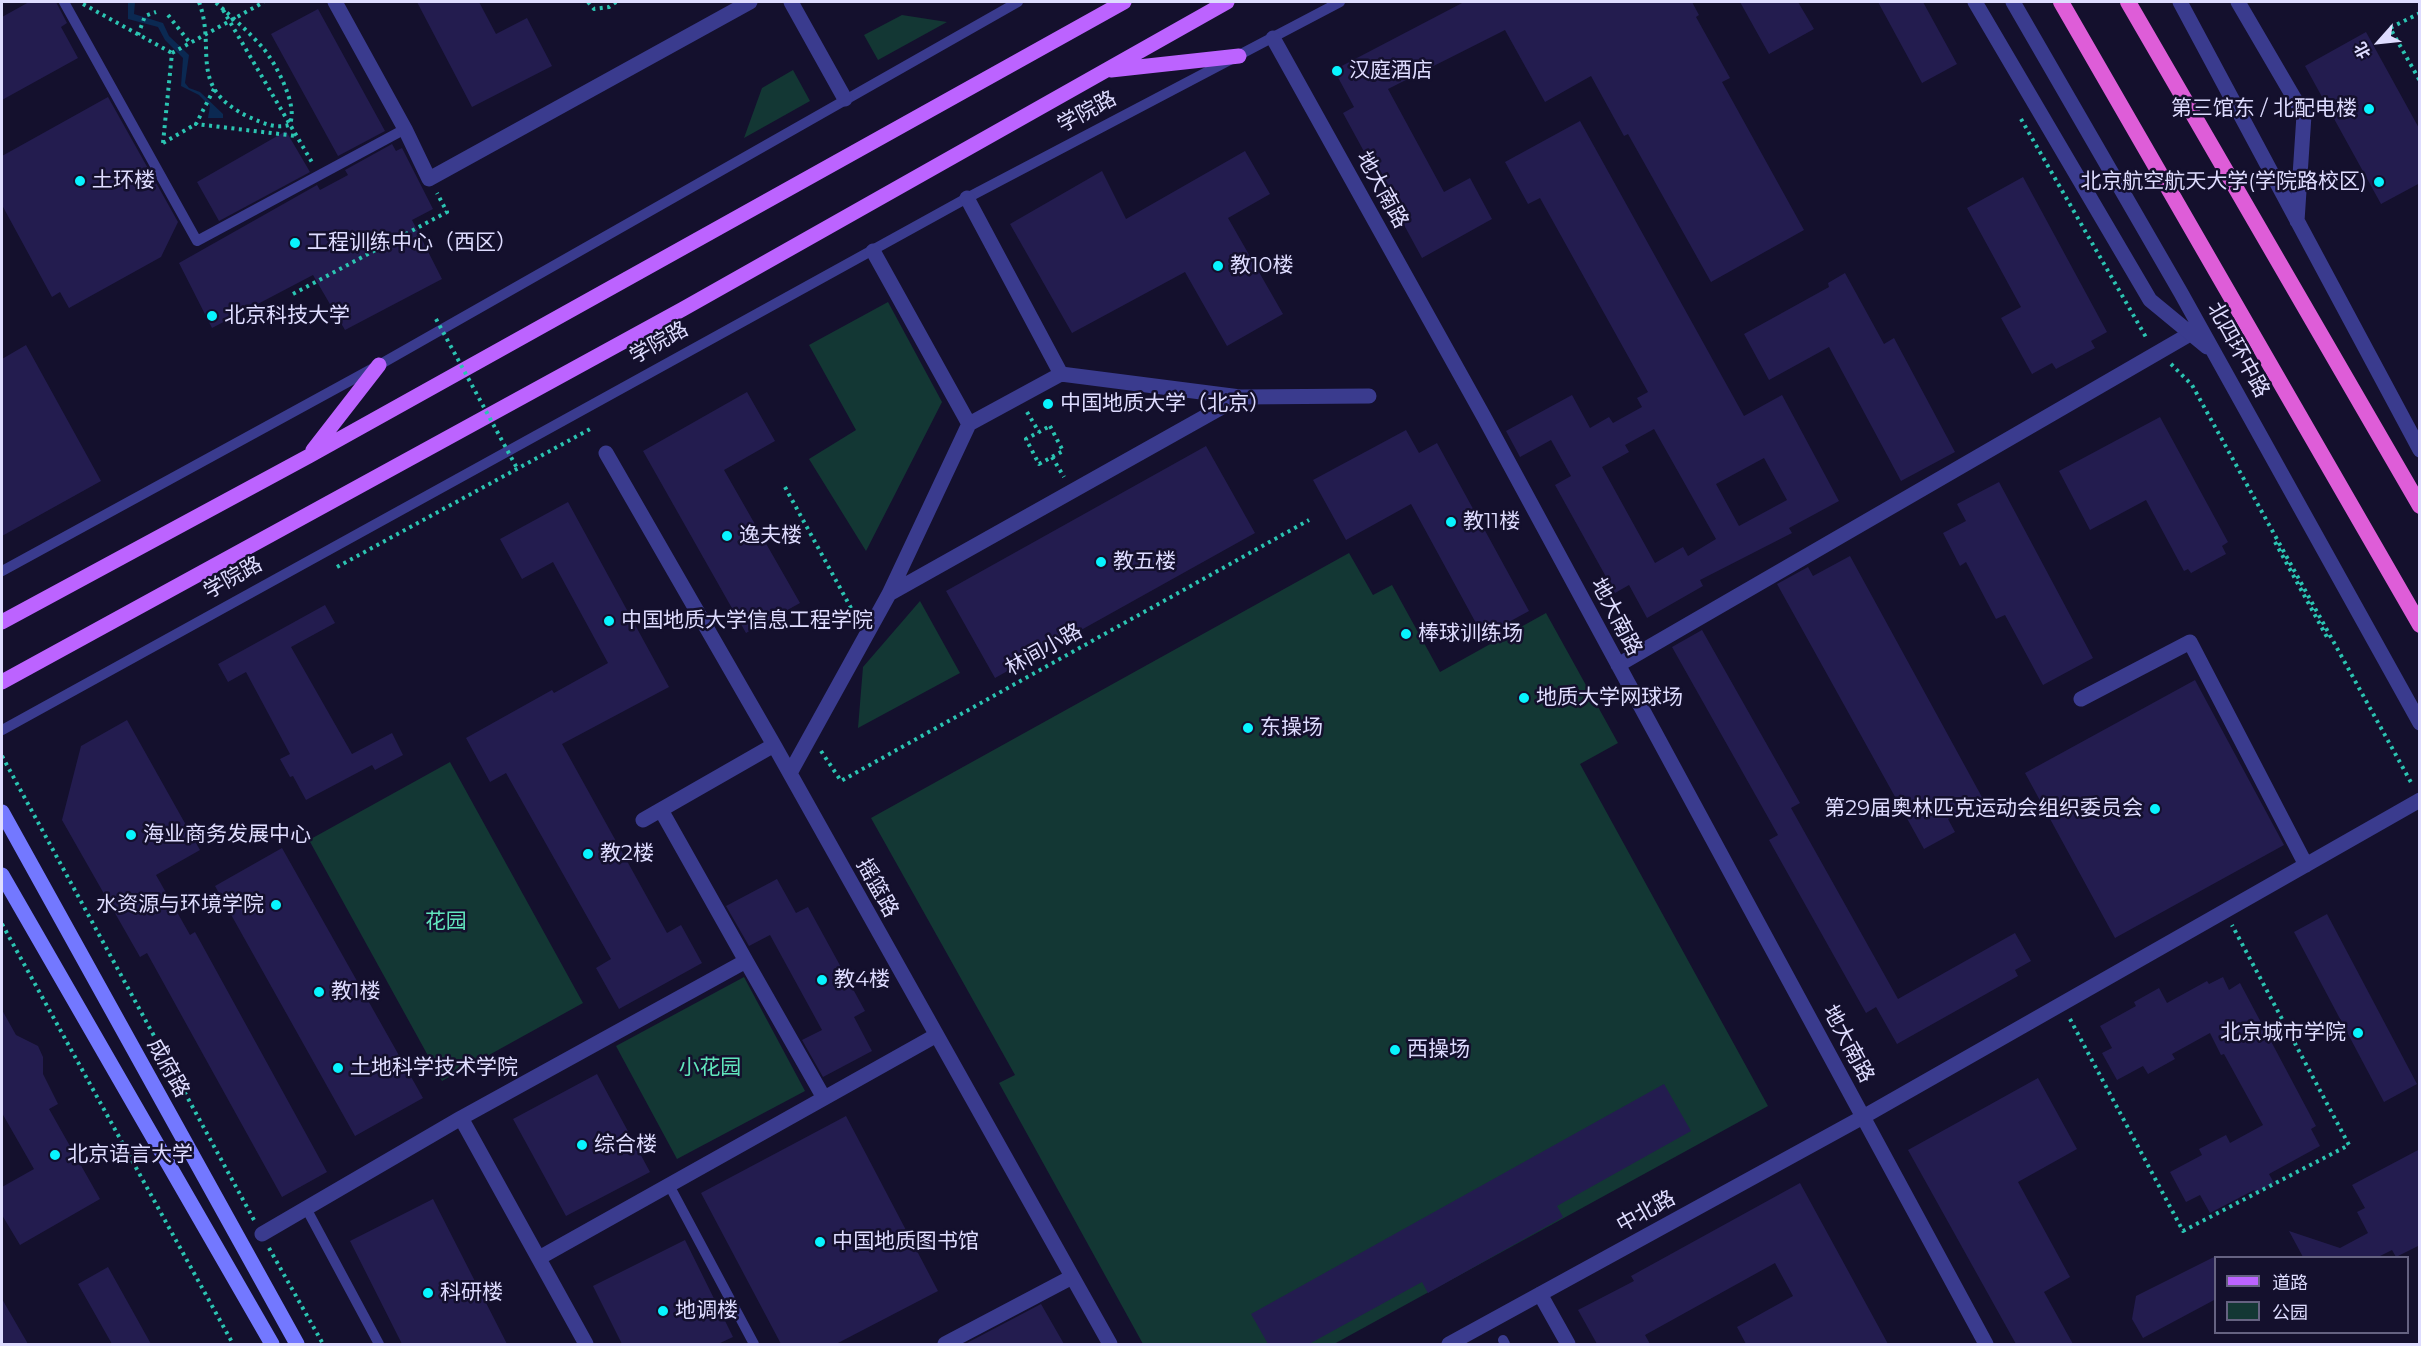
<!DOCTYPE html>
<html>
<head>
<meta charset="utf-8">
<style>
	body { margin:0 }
	#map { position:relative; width:2421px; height:1346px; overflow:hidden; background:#14102d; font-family:Montserrat,"Noto Sans SC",sans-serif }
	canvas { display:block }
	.frame { position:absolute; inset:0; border:3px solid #dedcff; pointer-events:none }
	.legend { position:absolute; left:2214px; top:1256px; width:195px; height:78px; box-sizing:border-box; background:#14102d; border:2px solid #656281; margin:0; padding:8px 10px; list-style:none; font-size:18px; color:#dedcff }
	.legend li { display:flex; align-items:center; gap:12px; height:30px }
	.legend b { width:30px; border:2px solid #656281 }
	.north { position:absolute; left:2349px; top:12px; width:60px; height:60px; -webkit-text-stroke:4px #14102d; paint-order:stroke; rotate:243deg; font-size:16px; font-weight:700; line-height:24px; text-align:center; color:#dedcff }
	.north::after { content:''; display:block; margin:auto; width:21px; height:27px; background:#dedcff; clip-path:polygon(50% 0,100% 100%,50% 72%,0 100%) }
</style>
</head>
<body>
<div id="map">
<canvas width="2421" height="1346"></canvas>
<div class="frame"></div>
<ul class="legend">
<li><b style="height:8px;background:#bc63ff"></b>道路</li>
<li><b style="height:16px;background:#133734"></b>公园</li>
</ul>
<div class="north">北</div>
</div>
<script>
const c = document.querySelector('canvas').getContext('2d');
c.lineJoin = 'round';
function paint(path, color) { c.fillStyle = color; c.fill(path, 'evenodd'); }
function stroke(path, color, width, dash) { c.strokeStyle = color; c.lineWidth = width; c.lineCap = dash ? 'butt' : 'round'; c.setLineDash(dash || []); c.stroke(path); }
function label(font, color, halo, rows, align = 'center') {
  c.font = font + ' Montserrat,"Noto Sans SC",sans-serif'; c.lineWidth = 5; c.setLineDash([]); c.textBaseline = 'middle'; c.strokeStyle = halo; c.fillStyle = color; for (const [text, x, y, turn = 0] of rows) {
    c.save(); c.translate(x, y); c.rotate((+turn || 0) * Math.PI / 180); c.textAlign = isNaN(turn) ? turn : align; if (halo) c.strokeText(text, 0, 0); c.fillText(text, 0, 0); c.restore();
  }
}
const green = new Path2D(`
	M902,15L947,22L878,60L864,35Z
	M793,70L810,101L744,138L762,88Z
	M888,302L942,402L866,551L809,459L856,430L809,345Z
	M1349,553L1373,595L1392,585L1440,672L1546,613L1618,743L1580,764L1768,1106L1334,1344H1143L999,1083L1015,1075L871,818Z
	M920,601L960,673L858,728L863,667Z
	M450,762L583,1003L442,1081L309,840Z
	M744,977L805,1091L677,1159L616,1046Z`);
const water = new Path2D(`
	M128,2H135L134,14L163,23L169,36L189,55L185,83L189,88L200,92L223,114V118H208L210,106L199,95L181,86L183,58L165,40L158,27L128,19Z`);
const building = new Path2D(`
	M29,2H56L67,23L61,27L78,58L2,100V17Z
	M417,2H479L496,34L527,18L552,66L472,107Z
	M1464,2H1692L1699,15L1696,17L1730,78L1722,82L1804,230L1711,282L1628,134L1624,136L1591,76L1545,102L1505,30L1388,89L1444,192L1470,178L1492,219L1422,258L1343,113L1354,107L1334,70Z
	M1740,2H1798L1814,29L1769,54Z
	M1878,2H1923L1957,64L1922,83Z
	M318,9L385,131L338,156L271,34Z
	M2366,32L2420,130V183L2381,204L2305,66Z
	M108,97L178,222L161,257L69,308L60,292L52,297L2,205V156Z
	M1580,121L1744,416L1782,395L1839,501L1789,528L1792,533L1700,580L1703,586L1647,618L1629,585L1615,593L1555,485L1571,476L1551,440L1520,457L1506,431L1572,395L1590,428L1609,417L1613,423L1642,407L1637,398L1648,392L1540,198L1528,204L1505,162ZM1654,429L1716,539L1688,556L1683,547L1655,563L1602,467L1629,452L1625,445ZM1764,458L1787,500L1739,526L1716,484Z
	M286,131L310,172L219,221L197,182Z
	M392,144L396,151L402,148L433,209L412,220L442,279L345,330L313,275L212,328L179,263L317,185L320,190L348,175L345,170Z
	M1245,151L1270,194L1228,218L1283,314L1227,346L1185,272L1072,333L1010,224L1102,171L1126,219Z
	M2023,177L2107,332L2091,341L2095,348L2056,369L2052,363L2032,374L2001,318L2021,307L1967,208Z
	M1845,273L1884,344L1894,338L1955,452L1901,481L1829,347L1769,380L1744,334L1829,287L1828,283Z
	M26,345L101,481L2,536V359Z
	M747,392L775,441L724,470L800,603L746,633L643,451Z
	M2160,417L2228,542L2222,546L2226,554L2191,573L2188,569L2184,571L2146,500L2090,530L2059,471Z
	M1406,430L1419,453L1437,443L1529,611L1483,636L1411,504L1346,540L1313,480Z
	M1206,446L1255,533L995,678L946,591Z
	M1999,482L2093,658L2043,685L2005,615L1996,619L1966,562L1960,566L1943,533L1966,521L1957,504Z
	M568,502L669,687L562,744L667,933L681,925L702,963L619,1009L596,968L611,959L506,773L490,782L466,738L552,690L554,693L608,663L553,562L522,579L500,539Z
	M1850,556L1983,799L1948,819L1955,832L1924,849L1777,584L1808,567L1813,576Z
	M325,605L335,623L291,647L352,754L392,733L403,755L375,770L372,765L306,800L293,776L290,777L280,759L290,754L246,672L228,682L218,664Z
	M1702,630L1800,803L1791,808L1898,999L2015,933L2031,961L2015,970L2018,976L1897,1044L1876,1007L1866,1013L1769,840L1778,835L1672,647Z
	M2195,680L2284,845L2115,938L2025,773Z
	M127,720L200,850L156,875L190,935L195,932L327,1172L282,1197L147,953L140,957L62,820L81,746Z
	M282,848L423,1098L355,1136L215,886Z
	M777,879L796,913L808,907L865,1011L854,1017L872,1051L823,1077L802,1040L822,1030L770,935L749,946L726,906Z
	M2327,914L2417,1084L2384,1102L2294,932Z
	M2223,977L2229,990L2240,983L2316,1126L2311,1129L2320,1146L2269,1174L2274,1183L2256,1193L2254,1190L2210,1213L2200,1195L2186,1202L2170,1172L2202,1155L2199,1149L2226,1135L2230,1143L2263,1125L2224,1054L2221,1055L2210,1033L2172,1054L2175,1059L2148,1074L2143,1066L2117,1080L2102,1053L2112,1048L2100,1026L2136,1006L2134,1002L2159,988L2167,1003L2207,981L2209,984Z
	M2,1010L16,1035L38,1046L43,1057V1074L58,1104L49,1109L100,1199L20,1245L2,1215V1187L34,1169L2,1113Z
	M597,1074L650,1172L566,1216L513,1119Z
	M2038,1078L2077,1149L2018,1182L2070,1277L2044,1292L2073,1344H2016L1908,1150Z
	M1664,1084L1691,1131L1557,1206L1563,1217L1428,1293L1422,1282L1309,1344H1268L1251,1314Z
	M846,1116L938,1291L836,1344H781L701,1193Z
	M2420,1149V1245L2396,1257L2392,1250L2378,1257H2303L2289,1231L2340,1248L2368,1233L2357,1212L2365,1208L2352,1185Z
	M1800,1183L1888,1344H1746L1737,1327L1793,1296L1775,1263L1645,1335L1650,1344H1597L1578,1310L1634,1281L1631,1276Z
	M433,1199L507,1344H402L350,1241Z
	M685,1240L733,1337L718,1344H622L593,1286Z
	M2216,1256V1299L2143,1338L2132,1319L2136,1296Z
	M108,1267L151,1344H112L78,1284Z
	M2,1299L28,1344H2Z
	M1041,1304L1064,1344H965Z`);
const path = new Path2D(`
	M199,2C217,50 186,87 249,117C263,123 275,129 289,125C300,108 275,62 263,48C248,31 231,16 215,2
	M588,2L594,9L609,7L616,2
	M83,4L172,53
	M223,10L313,164
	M2420,13L2390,28L2420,81
	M168,15L190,43
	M138,35L145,16L156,12
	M172,53L264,2
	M214,89L196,124L296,136
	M2021,119L2147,339
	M163,143L172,53
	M163,143L196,124
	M293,294L447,212L437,193
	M2171,364L2192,385L2413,786
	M1027,412L1039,432
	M1050,426L1063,451L1039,464L1026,439Z
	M1052,457L1064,477
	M785,487L857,619
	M2275,542L2328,639
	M337,567L592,428
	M821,751L841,781L1309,520
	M2,756L254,1220
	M2,924L233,1344
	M2070,1019L2183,1231L2349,1145L2232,925
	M269,1248L323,1344`);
const service = new Path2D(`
	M64,2L197,241L405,129
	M2,571L379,365L1018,2
	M2,730L967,198L1340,2
	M669,1185L754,1344
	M306,1208L379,1344
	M1503,1340L1505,1344`);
const minor = new Path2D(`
	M335,2L405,129L429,179L750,2
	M791,2L845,99
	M1273,38L1484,417L1986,1344
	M967,198L1061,374
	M873,251L969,424
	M606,453L774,745L1110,1344
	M889,594L1240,397
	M1618,665L2190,334
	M2081,699L2190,642L2306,865
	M790,773L889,594L969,424L1061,374L1240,397L1369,396
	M643,820L774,745
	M746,961L824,1098
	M461,1118L586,1344
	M262,1234L461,1118L746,961L661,810
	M539,1258L935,1036
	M1540,1294L1568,1344
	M945,1344L1072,1277
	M1449,1344L1863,1117L2420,800`);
const tertiary = new Path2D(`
	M1975,2L2150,300L2207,347
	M2013,2L2181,293L2420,723
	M2180,2L2420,450
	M2238,2L2304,115L2297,221`);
const secondary = new Path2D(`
	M2,812L297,1344
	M2,875L272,1344`);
const primary = new Path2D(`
	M1111,70L1239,56
	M313,450L379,365
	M2,622L309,456L1124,2
	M2,682L683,309L1227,2`);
const trunk = new Path2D(`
	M2061,2L2420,625
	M2128,2L2420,506`);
const pathBridge = new Path2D(`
	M436,319L518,470`);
const markers = [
	[1337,71,6,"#08f4ff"],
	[2369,109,6,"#08f4ff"],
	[80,181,6,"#08f4ff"],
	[2379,182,6,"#08f4ff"],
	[295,243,6,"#08f4ff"],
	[1218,266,6,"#08f4ff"],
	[212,316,6,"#08f4ff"],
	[1048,404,6,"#08f4ff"],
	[1451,522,6,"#08f4ff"],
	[727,536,6,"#08f4ff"],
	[1101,562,6,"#08f4ff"],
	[609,621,6,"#08f4ff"],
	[1406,634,6,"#08f4ff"],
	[1524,698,6,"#08f4ff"],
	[1248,728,6,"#08f4ff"],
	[2155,809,6,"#08f4ff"],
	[131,835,6,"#08f4ff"],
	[588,854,6,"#08f4ff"],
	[276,905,6,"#08f4ff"],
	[822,980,6,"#08f4ff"],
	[319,992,6,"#08f4ff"],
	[2358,1033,6,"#08f4ff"],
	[1395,1050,6,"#08f4ff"],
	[338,1068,6,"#08f4ff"],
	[582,1145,6,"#08f4ff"],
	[55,1155,6,"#08f4ff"],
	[820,1242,6,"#08f4ff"],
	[428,1293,6,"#08f4ff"],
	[663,1311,6,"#08f4ff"]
];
const poiNames = [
	["汉庭酒店",1349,71],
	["第三馆东 / 北配电楼",2357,109,"right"],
	["土环楼",92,181],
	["北京航空航天大学(学院路校区)",2367,182,"right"],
	["工程训练中心（西区）",307,243],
	["教10楼",1230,266],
	["北京科技大学",224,316],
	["中国地质大学（北京）",1060,404],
	["教11楼",1463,522],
	["逸夫楼",739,536],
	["教五楼",1113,562],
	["中国地质大学信息工程学院",621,621],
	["棒球训练场",1418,634],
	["地质大学网球场",1536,698],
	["东操场",1260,728],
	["第29届奥林匹克运动会组织委员会",2143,809,"right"],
	["海业商务发展中心",143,835],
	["教2楼",600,854],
	["水资源与环境学院",264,905,"right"],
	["教4楼",834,980],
	["教1楼",331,992],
	["北京城市学院",2346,1033,"right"],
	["西操场",1407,1050],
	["土地科学技术学院",350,1068],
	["综合楼",594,1145],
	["北京语言大学",67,1155],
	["中国地质图书馆",832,1242],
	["科研楼",440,1293],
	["地调楼",675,1311]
];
const streetNames = [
	["学院路",1087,112,-28],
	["地大南路",1382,190,61],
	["学院路",659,343,-29],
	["北四环中路",2238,350,61],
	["学院路",233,578,-29],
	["地大南路",1616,617,62],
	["林间小路",1044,650,-29],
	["摇篮路",877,888,61],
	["地大南路",1848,1044,62],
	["成府路",168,1068,61],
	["中北路",1646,1212,-29]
];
const parkNames = [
	["花园",446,922],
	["小花园",710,1068]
];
paint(green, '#133734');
paint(water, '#0b2952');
paint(building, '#231c4f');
stroke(path, '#2bc4b2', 4, [3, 4.5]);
stroke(service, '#3a3b8e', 10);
stroke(minor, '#3a3b8e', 15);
stroke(tertiary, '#3a3b8e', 15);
stroke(secondary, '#7378ff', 15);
stroke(primary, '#bc63ff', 15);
stroke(trunk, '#de5dd8', 16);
stroke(pathBridge, '#2bc4b2', 4, [3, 4.5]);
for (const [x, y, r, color] of markers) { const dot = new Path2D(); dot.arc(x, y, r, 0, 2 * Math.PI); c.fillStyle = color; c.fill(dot); stroke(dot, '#14102d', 2); }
label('21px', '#dedcff', '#14102d', poiNames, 'left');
label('21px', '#dedcff', '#14102d', streetNames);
label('21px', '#61e6bd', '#14102d', parkNames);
</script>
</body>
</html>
